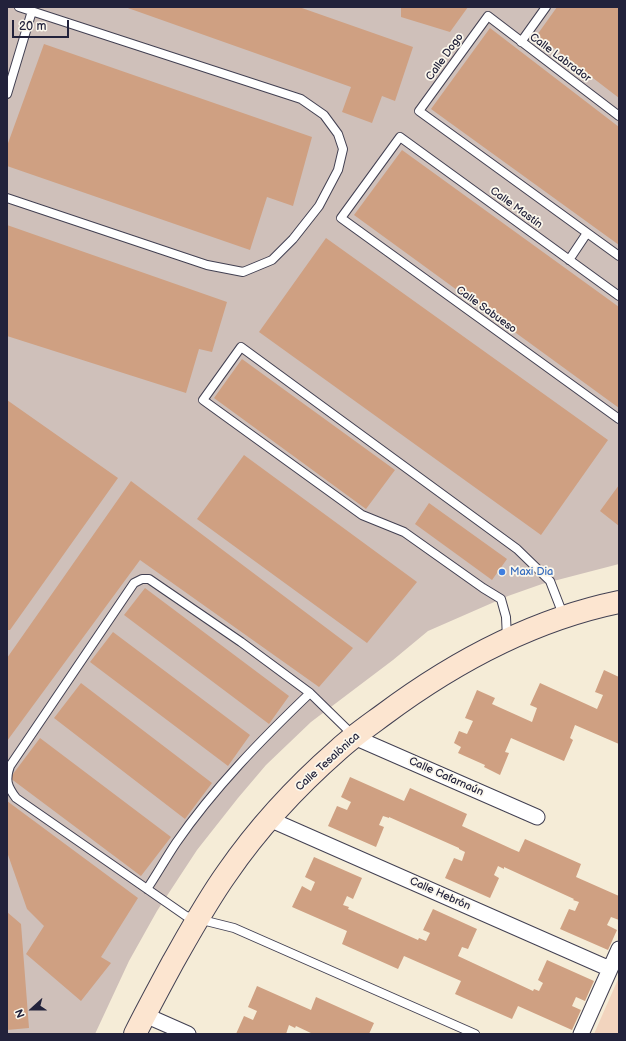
<!DOCTYPE html>
<html>
<head>
<meta charset="utf-8">
<style>
	body { margin:0 }
	#map { position:relative; width:626px; height:1041px; overflow:hidden; background:#f5ecd7; font-family:"Balsamiq Sans",sans-serif }
	canvas { display:block }
	.frame { position:absolute; inset:0; border:8px solid #22223b; pointer-events:none }
	.north { position:absolute; left:12px; top:989px; width:40px; height:40px; -webkit-text-stroke:3px #fbf7ec; paint-order:stroke; rotate:249deg; font-size:11px; font-weight:700; line-height:16px; text-align:center; color:#22223b }
	.north::after { content:''; display:block; margin:auto; width:14px; height:18px; background:#22223b; clip-path:polygon(50% 0,100% 100%,50% 72%,0 100%) }
	.scale { position:absolute; left:12px; top:20px; width:57px; height:18px; box-sizing:border-box; border:2px solid #22223b; border-top:0; padding-left:5px; font-size:12px; line-height:14px; white-space:nowrap; color:#22223b; -webkit-text-stroke:3px #fbf7ec; paint-order:stroke }
</style>
</head>
<body>
<div id="map">
<canvas width="626" height="1041"></canvas>
<div class="frame"></div>
<div class="north">N</div>
<div class="scale">20 m</div>
</div>
<script>
const c = document.querySelector('canvas').getContext('2d');
c.lineJoin = 'round';
function paint(path, color) { c.fillStyle = color; c.fill(path, 'evenodd'); }
function stroke(path, color, width, dash) { c.strokeStyle = color; c.lineWidth = width; c.lineCap = dash ? 'butt' : 'round'; c.setLineDash(dash || []); c.stroke(path); }
function label(font, color, halo, rows, align = 'center') {
  c.font = font + ' "Balsamiq Sans",sans-serif'; c.lineWidth = 3.5; c.setLineDash([]); c.textBaseline = 'middle'; c.strokeStyle = halo; c.fillStyle = color; for (const [text, x, y, turn = 0] of rows) {
    c.save(); c.translate(x, y); c.rotate((+turn || 0) * Math.PI / 180); c.textAlign = isNaN(turn) ? turn : align; if (halo) c.strokeText(text, 0, 0); c.fillText(text, 0, 0); c.restore();
  }
}
const built = new Path2D(`
	M619,977V1034H594Z`);
const industrial = new Path2D(`
	M7,7H619V564L542,584L508,596L428,631L393,660L311,722L266,765L238,798L197,850L157,911L129,961L95,1034H7Z`);
const building = new Path2D(`
	M125,7H299L413,47L395,101L382,96L372,123L342,112L351,87Z
	M401,7H468L450,32L401,17Z
	M557,7H619V98L537,35Z
	M490,28L619,127V245L431,109Z
	M44,44L312,137L293,206L267,197L250,250L7,166V146Z
	M402,150L619,307V408L354,215Z
	M7,225L227,302L212,352L199,349L186,393L7,336Z
	M326,238L608,440L541,535L259,332Z
	M242,359L395,470L366,509L214,398Z
	M7,400L118,478L10,630H7Z
	M244,455L417,582L367,643L197,519Z
	M131,481L353,648L319,687L140,560L7,741V658Z
	M619,485V526L600,511Z
	M429,503L507,559L492,580L415,524Z
	M145,588L289,696L269,724L124,615Z
	M113,632L250,735L228,766L90,662Z
	M604,670L619,677V744L575,725L570,738L573,740L564,761L511,738L505,752L509,753L500,775L484,767L485,765L458,753L461,747L454,743L459,731L467,734L473,721L465,718L477,690L495,698L492,704L532,722L537,708L530,705L540,683L597,709L603,695L595,692Z
	M81,683L212,783L185,819L54,718Z
	M40,738L171,837L141,876L10,778Z
	M350,777L404,801L410,788L467,814L462,826L512,849L519,852L525,839L581,864L576,877L619,896V920L611,917L607,925L617,930L608,950L560,929L569,909L575,911L579,902L573,900L574,899L504,867V869L498,866L494,875L499,878L490,898L445,878L454,858L462,861L465,852L459,849V848L389,817V818L383,816L379,825L384,827L376,847L328,826L337,806L347,810L351,802L341,797Z
	M7,801L138,898L101,957L111,963L81,1001L26,954L44,926L27,909L7,852Z
	M314,857L362,878L353,899L347,896L343,905L349,907L348,909L418,940L419,938L426,941L430,933L423,930L433,909L477,929L468,949L462,947L458,956L533,991L534,989L539,991L543,983L538,980L547,960L594,981L585,1001L576,997L572,1006L581,1010L572,1030L518,1006L512,1019L455,994L461,981L404,956L398,969L342,944L347,931L292,907L302,886L311,891L315,882L305,877Z
	M7,912L21,924L29,1028L7,1030Z
	M257,986L311,1010L316,997L374,1023L369,1034H313L296,1026L295,1028L289,1025L286,1034H236L244,1016L253,1020L257,1011L248,1007Z`);
const lane = new Path2D(`
	M521,42L546,7
	M7,94L32,11
	M619,116L488,16L419,111L619,256
	M7,198L207,265L243,272L272,260L293,239L319,206L338,170L343,149L338,134L324,115L301,99L19,7
	M569,260L587,233
	M619,296L400,137L341,218L619,419
	M507,638L506,617L501,599L483,588L404,532L362,515L203,400L241,347L517,549L550,581L564,617
	M354,736L310,693L241,642L149,579H142L134,583L10,766C5,780 7,786 16,798L186,916L234,928L475,1034
	M147,889C157,874 166,858 176,843C214,788 262,739 310,693`);
const street = new Path2D(`
	M354,737L537,817
	M269,819L610,969
	M145,1015L188,1034
	M581,1034L619,949`);
const secondary = new Path2D(`
	M135,1034C147,1010 160,986 173,962C190,932 207,901 227,873C258,828 297,786 338,750C352,737 368,726 383,715C454,662 532,620 619,602`);
const markers = [
	[502,572,4,"#3f7fe0"]
];
const streetNames = [
	["Calle Dogo",445,57,-54],
	["Calle Labrador",560,58,37],
	["Calle Mastín",516,208,36],
	["Calle Sabueso",486,310,36],
	["Calle Tesalónica",328,762,-42],
	["Calle Cafarnaún",446,777,24],
	["Calle Hebrón",440,894,24]
];
const shopNames = [
	["Maxi Dia",510,572]
];
paint(built, '#f2d4be');
paint(industrial, '#cfc0ba');
paint(building, '#cfa082');
stroke(lane, '#424052', 10);
stroke(street, '#424052', 17);
stroke(secondary, '#424052', 24);
stroke(lane, '#fff', 8);
stroke(street, '#fff', 15);
stroke(secondary, '#fce5d0', 22);
for (const [x, y, r, color] of markers) { const dot = new Path2D(); dot.arc(x, y, r, 0, 2 * Math.PI); c.fillStyle = color; c.fill(dot); stroke(dot, '#fbf7ec', 1.5); }
label('11px', '#22223b', '#fbf7ec', streetNames);
label('11px', '#366cbe', '#fbf7ec', shopNames, 'left');
</script>
</body>
</html>
